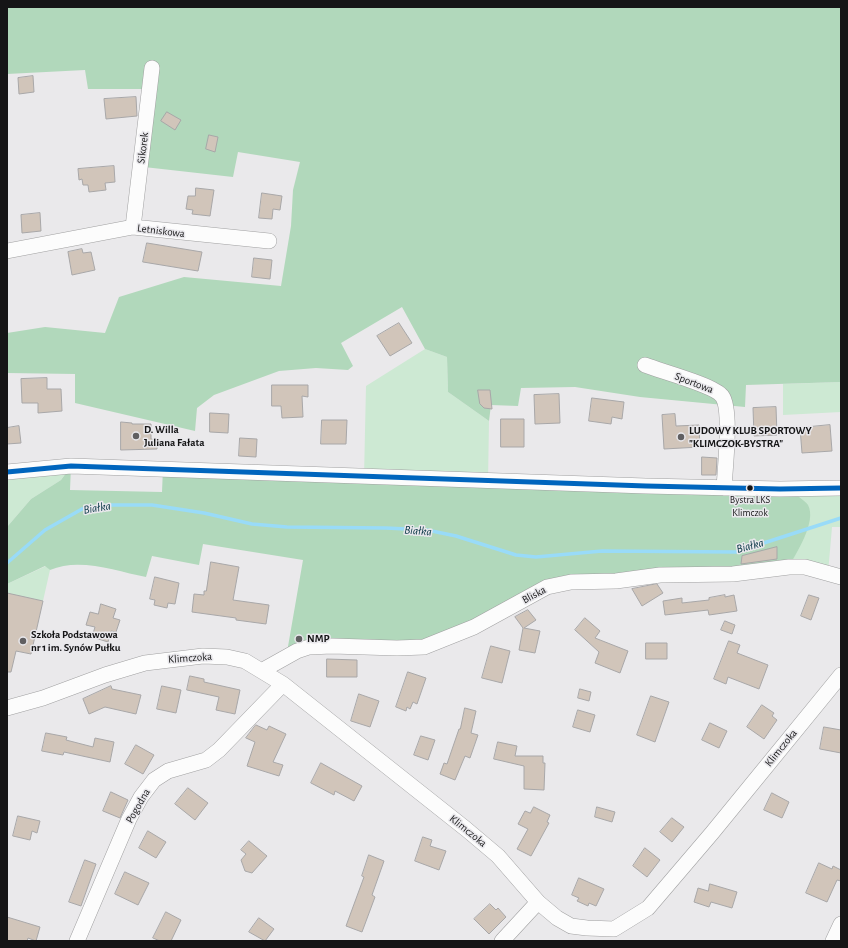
<!DOCTYPE html>
<html>
<head>
<meta charset="utf-8">
<style>
	body { margin:0 }
	#map { position:relative; width:848px; height:948px; overflow:hidden; background:#eae9eb; font-family:"Alegreya Sans",sans-serif }
	canvas { display:block }
	.frame { position:absolute; inset:0; border:8px solid #151516; pointer-events:none }
</style>
</head>
<body>
<div id="map">
<canvas width="848" height="948"></canvas>
<div class="frame"></div>
</div>
<script>
const c = document.querySelector('canvas').getContext('2d');
c.lineJoin = 'round';
function paint(path, color) { c.fillStyle = color; c.fill(path, 'evenodd'); }
function stroke(path, color, width, dash) { c.strokeStyle = color; c.lineWidth = width; c.lineCap = dash ? 'butt' : 'round'; c.setLineDash(dash || []); c.stroke(path); }
function label(font, color, halo, rows, align = 'center') {
  c.font = font + ' "Alegreya Sans",sans-serif'; c.lineWidth = 3; c.setLineDash([]); c.textBaseline = 'middle'; c.strokeStyle = halo; c.fillStyle = color; for (const [text, x, y, turn = 0] of rows) {
    c.save(); c.translate(x, y); c.rotate((+turn || 0) * Math.PI / 180); c.textAlign = isNaN(turn) ? turn : align; if (halo) c.strokeText(text, 0, 0); c.fillText(text, 0, 0); c.restore();
  }
}
const green = new Path2D(`
	M425,349L447,357L448,392L489,421L488,482L364,477L366,386Z
	M841,382V412L783,415V384Z
	M69,468L61,480L31,499L7,527V472Z
	M841,488V527H832L828,573L789,567L807,529L797,495Z
	M46,566L50,570L43,601L7,594V584Z`);
const forest = new Path2D(`
	M7,7H841V382L746,385L745,407L640,397L575,387L521,388L518,406L491,405L489,421L448,392L447,357L425,349L402,307L341,343L353,366L348,370L316,368L279,371L214,395L197,408L195,431L75,403V374L7,373V333L45,327L105,333L119,297L184,277L281,286L291,226L293,190L300,162L238,152L233,177L144,167L154,89H88L85,70L7,74Z
	M71,466L70,490L162,492L163,468L797,495C800,498 806,502 808,505C817,522 796,553 789,567L571,582L424,647L332,646L286,658L303,560L203,544L199,565L152,556L146,577C116,571 79,557 50,570L45,566L7,584V527L31,499L61,480Z`);
const stream = new Path2D(`
	M7,563L45,530L82,509L109,505H152L204,513L252,524L287,527L386,528L427,530L456,536L516,555L536,557L602,551L736,552L841,518`);
const building = new Path2D(`
	M33,76L34,92L19,94L18,78Z
	M136,97L137,116L106,119L104,99Z
	M167,112L181,120L175,130L161,121Z
	M209,135L218,137L215,152L206,149Z
	M114,166L115,182L105,183L106,190L89,192L88,185H83L82,179L79,180L78,169Z
	M196,188L214,190L210,216L192,214L193,210L186,209L188,196H195Z
	M262,193L282,196L280,210L273,209L272,219L259,218Z
	M40,213L41,231L22,233L21,215Z
	M147,243L202,252L198,271L143,262Z
	M82,249L83,253L91,252L95,270L72,275L68,252Z
	M254,258L272,260L270,279L252,277Z
	M399,323L412,343L390,356L377,336Z
	M47,378V389H61L62,411L38,413V403H22L21,379Z
	M272,385H308V397L302,396L303,417L282,418L281,406H272Z
	M478,390H490L492,409L484,408L480,404Z
	M559,394L560,423L535,424L534,395Z
	M592,398L624,402L622,419L612,417L611,424L589,421Z
	M776,407L777,435L754,436L753,408Z
	M210,413L229,414L228,433L210,432Z
	M675,414L676,426L699,425L700,447L664,449L662,415Z
	M501,419H524V447H501Z
	M322,420H347L346,444H321Z
	M121,422L132,423V424H151V439L157,440V449L121,450Z
	M830,425L832,451L802,453L800,428Z
	M19,426L21,443L7,444V428Z
	M240,438L257,439L256,457L239,456Z
	M702,457L717,458L716,475H702Z
	M777,547V559L741,564L742,556Z
	M211,562L239,567L233,600L269,605L266,624L236,620V618L192,612L194,594L204,595V591H206Z
	M155,577L179,583L175,604L168,603L167,608L154,605L155,600L150,599Z
	M657,584L663,593L642,606L632,589Z
	M7,593L43,601L31,654L16,651L11,672H7Z
	M725,595V597L734,595L737,611L709,615L708,610L665,615L663,601L682,598V603L709,600V598Z
	M809,595L819,598L811,620L801,616Z
	M101,604L116,609L113,618L120,620L116,632L111,631L108,642L92,637L95,627L86,625L90,612L98,614Z
	M528,610L536,620L524,628L540,631L535,653L519,650L523,628L515,617Z
	M585,618L600,631L595,638L628,651L620,673L595,663L599,652L575,630Z
	M725,621L735,625L732,634L721,630Z
	M729,641L740,645L737,653L768,665L759,689L728,677L726,684L714,679Z
	M646,643H667V659H646Z
	M491,646L510,651L502,683L482,678Z
	M327,659L357,660V677H327Z
	M408,672L426,678L417,704L413,702L410,709L407,707L406,711L396,707Z
	M190,676L204,679V682L240,690L235,714L216,710L219,697L187,690Z
	M111,686L112,689L141,695L136,714L105,707L89,714L83,699Z
	M162,686L181,690L176,713L157,709Z
	M580,689L591,692L589,701L578,698Z
	M359,694L379,701L370,727L351,721Z
	M651,696L669,702L655,742L637,735Z
	M762,705L774,713L772,716L777,720L764,739L747,727Z
	M465,708L476,711L471,733L478,735L470,758L465,756L455,780L440,774L444,763L447,764L459,729H460Z
	M578,710L595,715L590,732L573,727Z
	M710,723L727,731L719,748L702,740Z
	M256,725L267,730L269,726L286,734L273,762L283,765L279,776L247,766L255,742L246,738Z
	M824,727L841,730V753L820,749Z
	M46,733L67,737L66,740L93,747L95,738L114,742L110,762L64,752L63,755L42,751Z
	M421,736L435,740L428,760L414,755Z
	M498,742L517,746L515,756H543V763H545L544,790L524,789V766L494,759Z
	M136,745L154,755L143,774L125,764Z
	M321,763L362,786L354,801L335,791L334,795L311,783Z
	M188,788L208,803L195,820L175,804Z
	M111,792L128,800L120,818L103,811Z
	M772,793L789,802L782,818L764,810Z
	M534,807L550,815L547,822L549,823L531,856L517,849L528,829L518,824L525,811L530,813Z
	M597,807L615,812L612,822L595,817Z
	M18,816L40,821L37,833L32,831L30,840L13,836Z
	M672,818L684,827L672,842L660,832Z
	M148,831L166,842L156,858L139,848Z
	M423,837L432,840L430,846L446,851L439,870L415,861Z
	M249,841L267,856L252,873L245,871L241,860L246,854L241,850Z
	M645,848L660,860L647,877L633,866Z
	M369,855L384,861L372,895L375,897L362,932L346,926L364,877L362,876Z
	M85,860L96,864L81,906L69,902Z
	M819,863L832,869L833,866L841,870V881L837,880L827,902L806,893Z
	M125,872L149,883L138,905L115,894Z
	M579,878L604,889L596,906L589,903L588,906L577,901L579,898L572,895Z
	M710,884L737,892L732,908L711,902L709,907L694,902L698,888L708,891Z
	M490,904L496,910L498,908L506,917L489,934L474,919Z
	M166,912L181,920L171,941H160L153,938Z
	M7,917L40,927L36,941L28,938L27,941H7Z
	M259,918L274,929L265,941L249,932Z`);
const minor = new Path2D(`
	M133,227L152,68
	M7,251L133,227L269,241
	M645,365C660,371 714,385 722,396C732,409 725,469 724,488
	M7,472L71,466L646,486L780,489L841,488
	M263,670L297,651L309,647L332,646L397,648L424,647L474,627L547,587L571,582L616,581L660,575L733,574L789,567H805L841,577
	M7,708L43,698L105,675L145,663L203,656L227,657L245,661L283,684L466,829L498,856L538,902L557,918L571,926L587,928L614,929L648,908L712,833L841,675
	M77,941L129,819L141,797L154,780L168,771L206,760L219,750L283,684
	M502,941L538,902
	M833,941L841,924`);
const bus1 = new Path2D(`
	M7,472L71,466L646,486L780,489L841,488`);
const markers = [
	[136,436,4,"#605f61"],
	[681,437,4,"#605f61"],
	[750,488,3.5,"#151516"],
	[299,639,4,"#605f61"],
	[23,641,4,"#605f61"]
];
const busNames = [
	["Bystra LKS",750,500],
	["Klimczok",750,513]
];
const streetNames = [
	["Sikorek",143,148,-83],
	["Letniskowa",161,231,7],
	["Sportowa",694,383,21],
	["Bliska",534,595,-28],
	["Klimczoka",190,658,-4],
	["Klimczoka",781,748,-51],
	["Pogodna",138,806,-60],
	["Klimczoka",468,831,39]
];
const poiNames = [
	["D. Willa",144,430],
	["Juliana Fałata",144,443],
	["LUDOWY KLUB SPORTOWY",689,431],
	["\"KLIMCZOK-BYSTRA\"",689,444],
	["Szkoła Podstawowa",31,635],
	["nr 1 im. Synów Pułku",31,648],
	["NMP",307,639]
];
const waterNames = [
	["Białka",97,508,-9],
	["Białka",418,531,4],
	["Białka",750,546,-15]
];
paint(green, '#cde9d3');
paint(forest, '#b1d8bb');
stroke(stream, '#99dbf8', 3.5);
paint(building, '#d1c5ba');
stroke(building, '#a8a7a8', 1);
stroke(minor, '#a0a0a1', 16);
stroke(minor, '#fcfcfc', 15);
stroke(bus1, '#0065bd', 5);
for (const [x, y, r, color] of markers) { const dot = new Path2D(); dot.arc(x, y, r, 0, 2 * Math.PI); c.fillStyle = color; c.fill(dot); stroke(dot, '#e9e8ec', 1.5); }
label('10px', '#151516', '#e9e8ec', busNames);
label('11px', '#151516', '#e9e8ec', streetNames);
label('bold 11px', '#151516', '#e9e8ec', poiNames, 'left');
label('italic 12px', '#043242', '#e9e8ec', waterNames);
</script>
</body>
</html>
